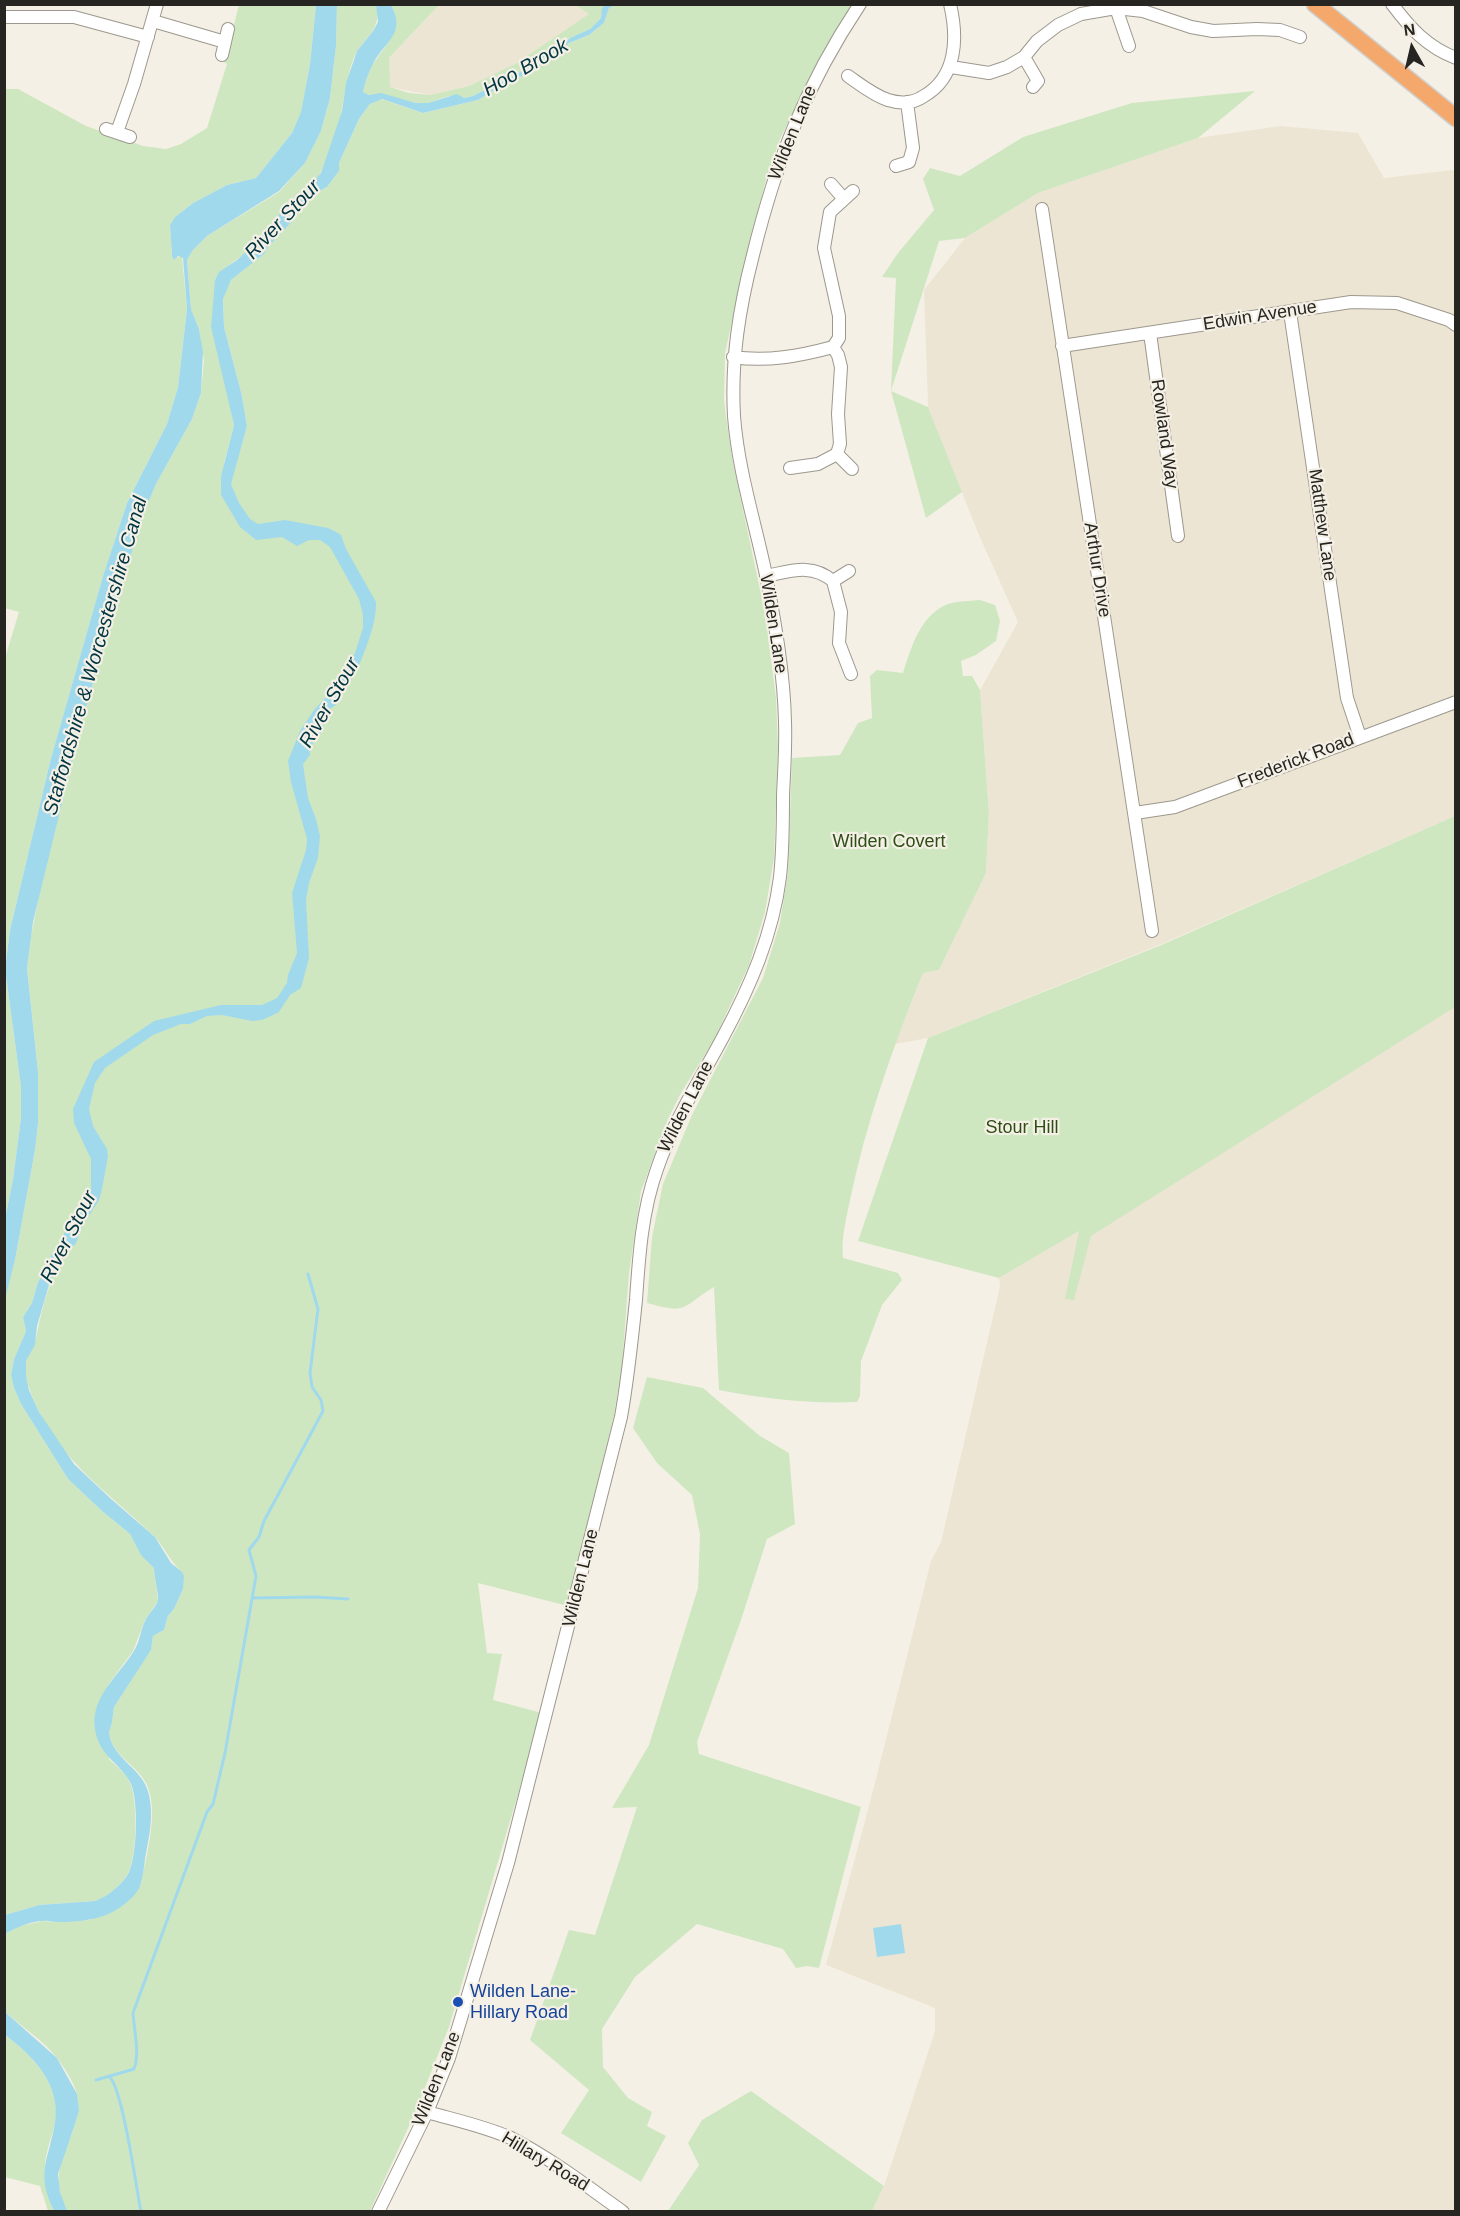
<!DOCTYPE html>
<html>
<head>
<meta charset="utf-8">
<style>
	body { margin:0 }
	#map { position:relative; width:1460px; height:2216px; overflow:hidden; background:#f5f0e5; font-family:Arial,sans-serif }
	canvas { display:block }
	.frame { position:absolute; inset:0; border:6px solid #262521; pointer-events:none }
	.north { position:absolute; left:1382px; top:18px; width:60px; height:60px; -webkit-text-stroke:4px #f5f0e5; paint-order:stroke; rotate:352deg; font-size:16px; font-weight:700; line-height:24px; text-align:center; color:#262521 }
	.north::after { content:''; display:block; margin:auto; width:21px; height:27px; background:#262521; clip-path:polygon(50% 0,100% 100%,50% 72%,0 100%) }
</style>
</head>
<body>
<div id="map">
<canvas width="1460" height="2216"></canvas>
<div class="frame"></div>
<div class="north">N</div>
</div>
<script>
const c = document.querySelector('canvas').getContext('2d');
c.lineJoin = 'round';
function paint(path, color) { c.fillStyle = color; c.fill(path, 'evenodd'); }
function stroke(path, color, width, dash) { c.strokeStyle = color; c.lineWidth = width; c.lineCap = dash ? 'butt' : 'round'; c.setLineDash(dash || []); c.stroke(path); }
function label(font, color, halo, rows, align = 'center') {
  c.font = font + ' Arial,sans-serif'; c.lineWidth = 4.5; c.setLineDash([]); c.textBaseline = 'middle'; c.strokeStyle = halo; c.fillStyle = color; for (const [text, x, y, turn = 0] of rows) {
    c.save(); c.translate(x, y); c.rotate((+turn || 0) * Math.PI / 180); c.textAlign = isNaN(turn) ? turn : align; if (halo) c.strokeText(text, 0, 0); c.fillText(text, 0, 0); c.restore();
  }
}
const built = new Path2D(`
	M439,5H575L590,14L515,64L469,86L430,95L389,87V58Z
	M1280,126L1358,133L1384,178L1452,170L1455,172V816L1159,945L928,1038L895,1044L923,973L939,970L986,873L989,813L980,690L1018,622L978,533L928,407L924,290L965,238L1038,193L1198,138Z
	M1455,998V2211H872L884,2186L935,2031V2008L826,1965L868,1810L931,1561L941,1542L1000,1286L999,1278L1236,1138Z`);
const green = new Path2D(`
	M239,5H316L310,64L301,113L292,133L256,178L227,185L193,203L175,217L170,225L172,257H182L187,309L178,387L167,424L127,503L103,576L51,758L10,930L5,969L21,1087V1118L13,1179L5,1219L4,661L19,612L4,608L5,89H18L86,126L143,146L166,149L181,144L207,128L227,64L224,62Z
	M337,5H376C383,32 361,38 353,60C347,77 345,92 342,109C338,131 329,155 320,174C313,190 279,215 266,229C258,237 253,246 245,253C234,263 222,267 215,280L218,349L234,425L224,463L233,473L247,426L242,396L224,327L223,299L226,290L231,280L264,254L268,246L296,217L316,193L327,187L339,171V163L359,119L370,104L381,99L423,113L478,100L501,86L527,73L546,55L561,51L569,43L589,35L604,23L609,8L615,5H854L822,54L780,139L766,180L750,241L725,353L724,399L726,417L733,463L765,613L776,698L778,747L774,858L765,912L749,965L714,1040L681,1093L668,1119L641,1191L629,1273L622,1366L614,1415L568,1606L478,1583L487,1653L502,1654L493,1700L542,1713L449,2027L414,2115L370,2211H67C42,2161 83,2141 77,2095C75,2084 64,2067 57,2058C43,2040 22,2027 5,2012V1934L20,1926L43,1921L54,1922L90,1920L141,1884C146,1856 160,1810 146,1783C135,1763 112,1756 109,1732L112,1723L114,1707L151,1649L153,1636L164,1630L168,1616L174,1609L183,1589L181,1571C169,1560 164,1546 153,1535C110,1494 59,1460 35,1403C30,1390 24,1378 26,1363C27,1355 33,1351 35,1343C41,1314 45,1292 59,1265C65,1253 75,1244 81,1231L63,1236L58,1248L51,1255L49,1265L38,1282L32,1303L23,1317L26,1331L14,1359L11,1375L14,1388L21,1404L68,1479L102,1511L130,1534L141,1554L154,1568L158,1601L145,1620L133,1651L108,1685L109,1759C116,1766 126,1773 130,1783C138,1799 137,1861 127,1875C120,1886 107,1897 95,1901L39,1905L5,1915L4,1299L15,1260L35,1150L38,1124V1072L27,967L31,936L44,871L82,721L127,567L146,508L156,484L192,419L201,393L204,361L199,329L191,309L187,260L193,250L207,236L279,192L305,163L321,131L330,98L336,46Z
	M391,5H439L389,58L390,87L409,93L430,95L469,86L515,64L589,14L575,5H606L603,8L601,18L590,29L570,38L559,48L546,51L528,68L473,96L464,98L449,96L428,103H416L381,94L369,95L363,92C365,82 369,69 375,61C388,43 403,27 391,5Z
	M1255,91L1198,138L1038,193L965,238L939,241L891,391L928,407L962,492L926,518L891,391L896,278L882,277L898,253L934,210L923,179L930,168L960,176L1023,137L1132,103Z
	M980,600L995,605L1000,621L996,641L976,655L961,661L963,676H972L980,690L989,813L986,873L939,970L923,973C893,1047 866,1122 850,1200C846,1219 841,1239 843,1258L898,1273L902,1280L882,1305L861,1361L860,1396L857,1402C810,1404 765,1399 719,1390L714,1287C681,1307 689,1315 647,1303L652,1237L663,1184L692,1115L763,978L780,923L788,872L792,758L840,755L858,723L872,718L870,676L877,670L903,673C911,648 920,615 948,604C957,601 970,601 980,600Z
	M1455,816V1007L1091,1236L1074,1300L1065,1299L1079,1231L999,1278L858,1241L928,1038L1159,946Z
	M647,1377L703,1388L760,1436L789,1453L795,1524L767,1539L741,1620L697,1742L699,1754L861,1807L819,1968L807,1966L796,1968L783,1949L697,1924L635,1977L602,2029L603,2067L628,2098L652,2112L647,2126L666,2136L641,2182L561,2133L589,2090L530,2040L569,1930L595,1935L637,1807L612,1808L649,1745L698,1588L700,1534L692,1495L657,1463L633,1428Z
	M5,2035C29,2053 56,2079 56,2112C56,2125 51,2137 48,2148C42,2170 45,2192 54,2211H48L40,2186L5,2177Z
	M751,2091L884,2186L872,2211H668L699,2165L688,2143L702,2120Z`);
const water = new Path2D(`
	M316,5H337L336,46L330,98L321,131L305,163L279,191L207,236L193,250L187,260L191,309L199,329L203,352L201,393L192,419L156,484L146,508L127,567L82,721L33,922L27,968L38,1072V1124L35,1150L15,1260L5,1299V1219L13,1179L21,1118V1087L5,969L10,930L51,758L103,576L127,503L167,424L178,387L187,309L183,258L178,256L174,260L172,256L170,225L175,217L193,203L227,185L256,178L292,133L301,112L310,64Z
	M376,5H391C407,34 384,42 373,64C368,73 365,83 363,92L369,95L381,93L416,103H428L457,94L464,98L473,96L528,68L546,51L559,48L570,38L590,29L601,18L602,8L606,5H615L609,8L604,23L589,35L569,43L561,51L546,55L530,72L501,86L478,100L423,113L382,99L370,104L359,119L339,163V171L327,187L316,193L306,203L296,217L269,246L264,254L231,280L223,299L224,327L242,396L247,426L231,484L239,503L250,519L258,524L285,520L328,528L336,532L341,535L346,549L376,602C377,624 364,653 356,673C353,678 347,682 344,687C342,691 342,697 340,700C337,706 330,707 327,713C324,719 325,726 322,731C317,741 309,743 310,755L303,764L308,798L316,819L320,836L318,858L309,883L306,900L309,958L301,988L290,995L279,1012L271,1016L262,1020L252,1021L222,1015L207,1016L190,1024H181L153,1035L105,1068L95,1083L89,1109L93,1126L107,1149L108,1156L102,1189L99,1200L83,1225L76,1243L60,1262L49,1285L37,1326L35,1345L26,1361V1375L29,1390L39,1412L74,1464L110,1498L155,1537L171,1563L181,1571L184,1576L183,1589L174,1609L168,1616L164,1630L153,1636L151,1650L114,1707L112,1723L109,1732C112,1760 144,1768 149,1795C154,1817 149,1837 145,1859C144,1867 143,1878 140,1886C137,1894 129,1901 122,1906C103,1920 80,1922 57,1922C52,1922 48,1920 43,1921C31,1921 15,1928 5,1934V1915L39,1905L95,1901C107,1897 123,1884 129,1872C137,1855 139,1798 130,1782C118,1761 99,1756 95,1729C90,1696 120,1675 135,1649C140,1640 141,1628 146,1619C150,1612 156,1607 158,1600C159,1597 154,1575 154,1568L141,1555L130,1534L102,1511L68,1479L21,1404L14,1388L11,1375L14,1359L26,1331L23,1317L32,1303L38,1282L49,1265L51,1255L59,1245L68,1225L74,1217L84,1210L91,1191V1159L74,1123L73,1109L94,1062L154,1021L221,1005H262L277,998L287,983L288,975L297,953L292,893L306,850L307,839L291,782L288,761L300,731L314,710L329,694L355,653L363,628V615L359,599L330,547L320,540H309L297,546L282,537L256,540L240,527L221,495V476L234,425L211,327L215,280L219,272L237,260L255,243L289,203L310,186L321,173L342,111L346,83L357,51L373,31L378,22Z
	M901,1924L905,1953L877,1957L873,1928Z
	M5,2012L57,2058L77,2094L79,2110L75,2124L58,2174L60,2192L67,2211H54C35,2172 49,2160 55,2122C61,2084 32,2055 5,2035Z`);
const stream = new Path2D(`
	M252,1598L315,1597L348,1599
	M110,2077C123,2092 136,2186 141,2212
	M96,2080L134,2069C140,2054 134,2030 133,2013L207,1812L213,1804L225,1753L256,1576L249,1550L259,1537L264,1521L323,1411L321,1400L312,1387L310,1373L318,1309L308,1274`);
const minor = new Path2D(`
	M1392,4C1410,28 1427,47 1456,58
	M1116,8L1129,46
	M4,17H74L148,37
	M153,21L225,42
	M222,55L228,29
	M1024,57L1038,81L1033,87
	M951,67L989,73L1007,67L1024,57L1037,41L1058,25L1081,14L1116,8L1143,11L1191,27L1213,31L1257,29L1280,30L1300,37
	M848,76C861,85 873,95 888,100C901,104 914,103 924,96C957,77 958,38 950,4
	M106,129L130,137
	M117,132L134,84L157,4
	M896,166L909,162L913,148L907,102
	M831,184L844,199
	M1042,209L1152,931
	M1290,312L1347,698L1360,737
	M1150,333L1178,536
	M1062,346L1351,302L1397,303L1449,320L1456,325
	M733,357C767,362 800,356 833,347L839,338V316L824,248L830,212L853,191
	M837,454L852,469
	M790,468L818,464L837,454L840,444L838,414L841,367L838,355L833,347
	M766,576C791,571 812,563 833,581L841,612L839,643L851,674
	M833,581L849,571
	M1135,813L1175,807L1456,702
	M427,2112C455,2120 484,2126 511,2138C550,2158 587,2186 623,2212
	M378,2212L427,2112L449,2058L508,1863L621,1417C628,1378 632,1339 636,1300C639,1255 642,1211 657,1169C673,1122 700,1080 723,1037C750,987 773,934 780,877C783,850 783,823 783,796C784,771 786,746 785,722C784,673 775,623 766,575C755,522 738,470 734,416C731,360 739,309 753,255C776,161 806,85 860,4`);
const highway = new Path2D(`
	M1315,4L1456,118`);
const markers = [
	[458,2002,6,"#1a4fb4"]
];
const streetNames = [
	["Wilden Lane",793,133,-68],
	["Edwin Avenue",1260,316,-9],
	["Rowland Way",1164,434,82],
	["Matthew Lane",1322,525,82],
	["Arthur Drive",1097,570,81],
	["Wilden Lane",773,624,81],
	["Frederick Road",1296,761,-21],
	["Wilden Lane",686,1107,-63],
	["Wilden Lane",581,1578,-76],
	["Wilden Lane",437,2079,-68],
	["Hillary Road",545,2162,31]
];
const parkNames = [
	["Wilden Covert",889,842],
	["Stour Hill",1022,1128]
];
const transitNames = [
	["Wilden Lane-",470,1992],
	["Hillary Road",470,2013]
];
const waterNames = [
	["Hoo Brook",526,68,-30],
	["River Stour",283,220,-47],
	["Staffordshire & Worcestershire Canal",96,656,-74],
	["River Stour",330,703,-60],
	["River Stour",69,1237,-63]
];
paint(built, '#ede5d3');
paint(green, '#cee7c1');
paint(water, '#a1d9ec');
stroke(stream, '#a1d9ec', 3);
stroke(minor, '#9d988e', 14);
stroke(highway, '#cfcfce', 19);
stroke(minor, '#fff', 12);
stroke(highway, '#f5a86c', 16);
for (const [x, y, r, color] of markers) { const dot = new Path2D(); dot.arc(x, y, r, 0, 2 * Math.PI); c.fillStyle = color; c.fill(dot); stroke(dot, '#f5f0e5', 2); }
label('18px', '#262521', '#f5f0e5', streetNames);
label('18px', '#2d4e15', '#f5f0e5', parkNames);
label('18px', '#164399', '#f5f0e5', transitNames, 'left');
label('italic 20px', '#003542', '#f5f0e5', waterNames);
</script>
</body>
</html>
